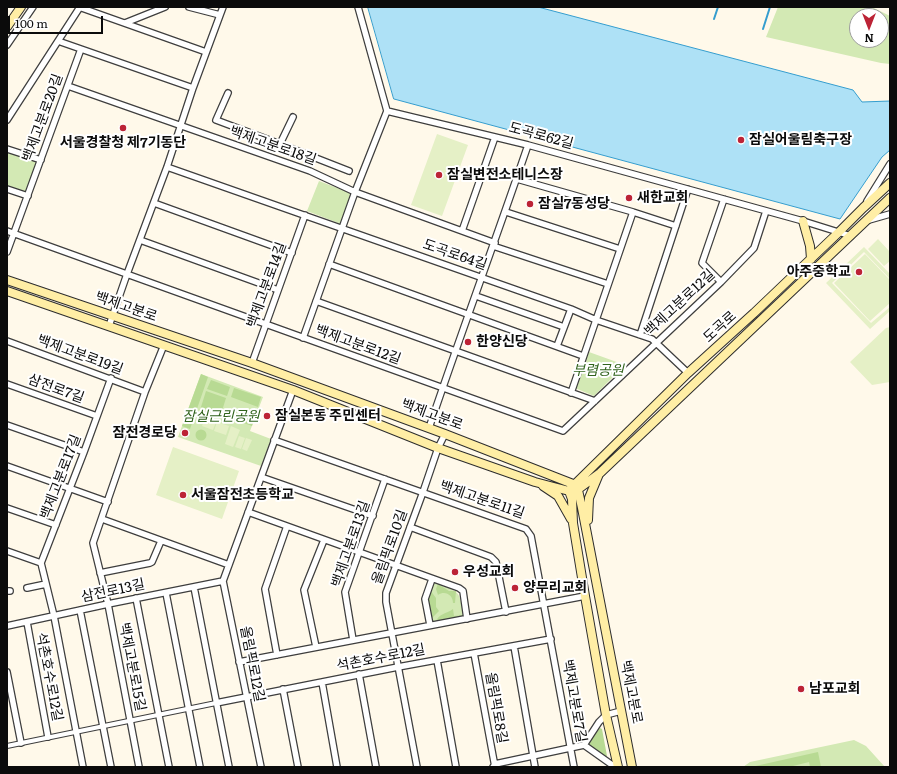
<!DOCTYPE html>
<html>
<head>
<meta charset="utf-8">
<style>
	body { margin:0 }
	#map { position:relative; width:897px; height:774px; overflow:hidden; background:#fff9ea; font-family:Literata,serif }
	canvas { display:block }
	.frame { position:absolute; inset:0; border:8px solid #0b0b0b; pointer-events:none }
	.north { position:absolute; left:849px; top:8px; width:40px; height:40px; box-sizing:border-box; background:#fff; border:1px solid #9d9d9d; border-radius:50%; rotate:180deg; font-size:11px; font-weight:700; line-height:16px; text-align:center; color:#0b0b0b }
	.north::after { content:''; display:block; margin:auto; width:14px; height:18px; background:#bc2336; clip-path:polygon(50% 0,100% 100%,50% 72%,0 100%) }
	.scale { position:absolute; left:8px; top:16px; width:95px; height:18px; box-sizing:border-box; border:2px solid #0b0b0b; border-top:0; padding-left:5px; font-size:12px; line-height:14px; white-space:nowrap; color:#0b0b0b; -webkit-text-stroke:3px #fff; paint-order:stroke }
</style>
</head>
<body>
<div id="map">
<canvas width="897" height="774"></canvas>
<div class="frame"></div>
<div class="north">N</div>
<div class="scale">100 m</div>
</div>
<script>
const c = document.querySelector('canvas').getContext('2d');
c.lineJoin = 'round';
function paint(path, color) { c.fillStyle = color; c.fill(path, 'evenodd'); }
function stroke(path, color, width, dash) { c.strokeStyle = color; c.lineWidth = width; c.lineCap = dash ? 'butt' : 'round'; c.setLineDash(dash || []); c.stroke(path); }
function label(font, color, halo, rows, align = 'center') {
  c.font = font + ' Literata,"Noto Sans KR",serif'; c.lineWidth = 4; c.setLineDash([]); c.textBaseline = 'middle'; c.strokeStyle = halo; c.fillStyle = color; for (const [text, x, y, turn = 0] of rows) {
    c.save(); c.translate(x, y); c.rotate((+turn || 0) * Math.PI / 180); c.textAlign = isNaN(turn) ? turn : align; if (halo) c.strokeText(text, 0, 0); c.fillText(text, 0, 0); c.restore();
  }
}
const green = new Path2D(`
	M778,7H872L890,16V64L881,63L766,37ZM857,16H881V40H857Z
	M7,149L41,160L28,196L7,189Z
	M319,181L353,194L341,224L307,211Z
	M589,352L625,365L594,396L575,388Z
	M201,374L263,397L250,431L271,439L261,466L178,437Z
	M433,582C460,593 459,588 464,617L432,623L427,600Z
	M854,740L866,746L885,767H743L750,762Z`);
const forest = new Path2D(`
	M201,374L208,377L190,429L182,426Z
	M211,380L230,387L227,396L207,389Z
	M234,388L261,397L258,407L231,397Z
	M206,391L226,398L221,414L201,407Z
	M253,408L257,409L252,426L233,419L235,412L250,417Z
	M195.5 435a5.5 5.5 0 1 1 11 0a5.5 5.5 0 1 1-11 0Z
	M438,584L449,591H456L455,603H453C453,595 445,590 438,595L436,589Z
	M430,590L436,598V607L439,611L431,619L427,600Z
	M453,609L454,616L463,615L464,617L435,623C439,613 446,614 453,609Z
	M600,728L602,729L607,756L605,757L587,746V743Z
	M818,752L821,767H810L809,762L789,767H751Z`);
const pitch = new Path2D(`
	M437,134L468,145L442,216L411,205Z
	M878,239L890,252V261L884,266L868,249Z
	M864,247L890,274V279L864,252L832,283L871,323L890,307V311L870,329L826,283Z
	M865,254L890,280V303L870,321L834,283Z
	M890,327V382L872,385L850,362L886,328Z
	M205,418L216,422L213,430L202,426Z
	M217,422L229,426L226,435L214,431Z
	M231,426L240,430L233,447L225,444Z
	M239,436L245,438L241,449L235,447Z
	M246,438L252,440L247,451L242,449Z
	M173,447L239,471L222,519L156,495Z`);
const water = new Path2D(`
	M368,7H538L853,90L862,102L890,101V150L882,157L840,219L394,99Z`);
const stream = new Path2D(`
	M714,19L718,7
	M763,29L770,7`);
const pedestrian = new Path2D(`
	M7,746L216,703`);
const minor = new Path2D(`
	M79,7L206,52
	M189,7L220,15
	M358,7L387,111L528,145L803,221L851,236
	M125,23L165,7
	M58,41L193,88
	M7,45L33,7
	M68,86L310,171L355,192L495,243
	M228,93L216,120L280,144L293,117
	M7,120L80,7
	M280,144L349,171
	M7,149L41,160
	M167,167L571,309L596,320L652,339L688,373
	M517,179L633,212L676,226
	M7,189L28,196
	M867,201L890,164
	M154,203L292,253
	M506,212L620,249
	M869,220L890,214
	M7,231L563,431L721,282L754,248L766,211
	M462,231L495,137
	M140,240L278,290
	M493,246L608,284
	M7,252L81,49
	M329,264L583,356
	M721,282L702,263L724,199
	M476,296L564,327
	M316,301L595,401
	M109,326L127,274L167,167L193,88L223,7
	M640,335L688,189
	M303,338L355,192L387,111
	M7,341L145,392
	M557,346L571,309
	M252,363L305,215
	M7,384L97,416
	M571,393L633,212
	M7,425L84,452
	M429,428C461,333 496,239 528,145
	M274,440L526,529L531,536L574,767
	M7,466L108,502
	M261,477L373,516
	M7,508L56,525
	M248,512L459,588L463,591L467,619
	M102,519L229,565
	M410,527L491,557L496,562L506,612
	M7,551L41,563
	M100,573L150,563L152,562L161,541
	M194,587L229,767
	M27,588L46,584
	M7,591H10
	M166,593L200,767
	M136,598L169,767
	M80,610L111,767
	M27,622L48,737
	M430,625L425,599L432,579
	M7,626L108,604L223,581
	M353,640L345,592L385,479
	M514,646L535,767
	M316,647L304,590L324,540
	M474,653L495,767
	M277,655L265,589L287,526
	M437,660L456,767
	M239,662L585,596
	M7,672L21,743
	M359,674L376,767
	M322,682L337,767
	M283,689L298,767
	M216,703L398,667L551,639
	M584,745L615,767
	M83,767L54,616L41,563L84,452L111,378
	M139,767L108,604L93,543L145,392L164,345
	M261,767L223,581L293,390
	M417,767L386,602V593L423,492L438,448L445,434
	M493,767L495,764L584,745L599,722L606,715L621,711`);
const secondary = new Path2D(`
	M7,27L21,7
	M803,221L810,246L811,259
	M7,280L252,363L445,434L573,484L578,490L582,508L632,767
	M7,291L293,390L438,448L535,482L569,491L572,499L573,523L585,596L606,715L618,767
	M543,486L558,496L571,519
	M571,488L688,373L754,313L839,232L863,208L890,183
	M573,493L600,473L890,198
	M588,520L589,498L599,474`);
const markers = [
	[123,128,4,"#bc2336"],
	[741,140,4,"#bc2336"],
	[439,175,4,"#bc2336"],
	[629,198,4,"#bc2336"],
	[530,204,4,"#bc2336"],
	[859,272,4,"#bc2336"],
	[468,342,4,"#bc2336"],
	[267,416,4,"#bc2336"],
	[185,433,4,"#bc2336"],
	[183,495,4,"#bc2336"],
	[455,572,4,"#bc2336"],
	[515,588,4,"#bc2336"],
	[801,689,4,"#bc2336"]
];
const streetNames = [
	["백제고분로20길",43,118,-70],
	["도곡로62길",541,136,15],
	["백제고분로18길",273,146,19],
	["도곡로64길",455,255,19],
	["백제고분로14길",267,285,-70],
	["백제고분로12길",680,303,-43],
	["백제고분로",126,307,19],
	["도곡로",720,327,-42],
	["백제고분로12길",358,345,20],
	["백제고분로19길",80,355,20],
	["삼전로7길",56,389,20],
	["백제고분로",432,415,20],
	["백제고분로17길",61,477,-69],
	["백제고분로11길",482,500,19],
	["백제고분로13길",351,544,-71],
	["올림픽로10길",390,547,-70],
	["삼전로13길",113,591,-12],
	["석촌호수로12길",381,658,-11],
	["올림픽로12길",252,664,79],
	["백제고분로15길",132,667,79],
	["석촌호수로12길",49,677,79],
	["백제고분로",631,692,79],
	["백제고분로7길",574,701,80],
	["올림픽로8길",496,708,80]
];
const poiNames = [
	["잠실어울림축구장",749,140],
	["서울경찰청 제7기동단",123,143,"center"],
	["잠실변전소테니스장",447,175],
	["새한교회",637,198],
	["잠실7동성당",538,204],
	["아주중학교",851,272,"right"],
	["한양신당",476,342],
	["잠실본동 주민센터",275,416],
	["잠전경로당",177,433,"right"],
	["서울잠전초등학교",191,495],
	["우성교회",463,572],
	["양무리교회",523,588],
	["남포교회",809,689]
];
const parkNames = [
	["부렴공원",598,371],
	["잠실근린공원",221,417]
];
paint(green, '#d3e9b4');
paint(forest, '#b8da93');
paint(pitch, '#e5f0c6');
paint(water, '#aee1f6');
stroke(water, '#359dce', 1);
stroke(stream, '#359dce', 2);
stroke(pedestrian, '#3e3e3e', 6);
stroke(minor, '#3e3e3e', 8);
stroke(secondary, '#2d2d2d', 10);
stroke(pedestrian, '#fff', 4);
stroke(minor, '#fff', 5.5);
stroke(secondary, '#ffeea5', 8);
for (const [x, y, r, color] of markers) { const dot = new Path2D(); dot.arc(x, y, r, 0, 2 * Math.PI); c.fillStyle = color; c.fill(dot); stroke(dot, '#fff', 1.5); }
label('14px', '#0b0b0b', '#fff', streetNames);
label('bold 14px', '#0b0b0b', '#fff', poiNames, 'left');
label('italic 14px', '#30631c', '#fff', parkNames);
</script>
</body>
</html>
